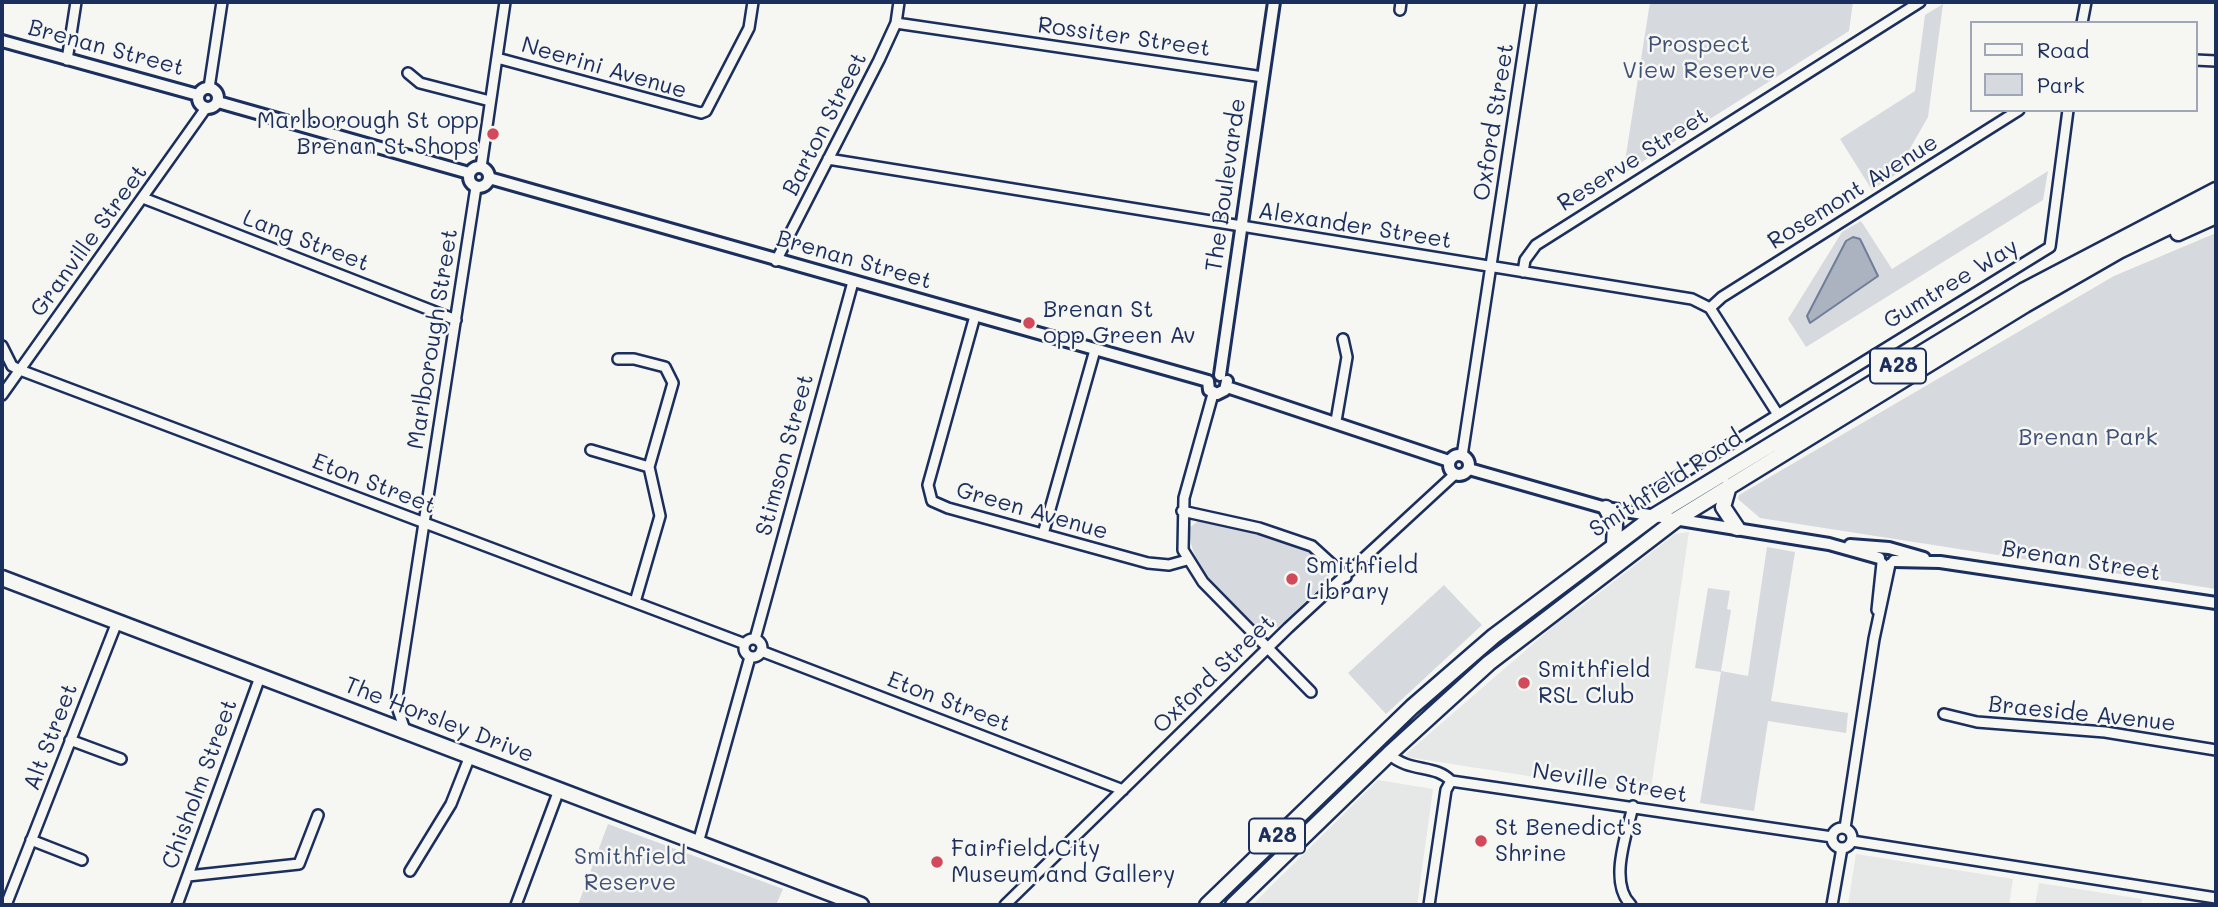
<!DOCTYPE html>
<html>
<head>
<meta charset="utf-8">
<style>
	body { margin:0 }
	#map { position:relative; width:2218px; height:907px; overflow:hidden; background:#f6f6f2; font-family:Mali,sans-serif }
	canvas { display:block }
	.frame { position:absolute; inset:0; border:4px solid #1b2f5e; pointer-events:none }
	.legend { position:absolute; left:1970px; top:21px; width:228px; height:91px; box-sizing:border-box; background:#f6f6f2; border:2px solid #9ea6b7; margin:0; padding:9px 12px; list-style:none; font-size:21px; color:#1b2f5e }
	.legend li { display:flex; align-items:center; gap:14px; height:35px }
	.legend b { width:35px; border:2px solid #9ea6b7 }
</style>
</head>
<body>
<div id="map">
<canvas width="2218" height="907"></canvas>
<div class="frame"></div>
<ul class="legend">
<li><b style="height:9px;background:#f6f6f2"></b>Road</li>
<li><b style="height:19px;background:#d6d9dd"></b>Park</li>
</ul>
</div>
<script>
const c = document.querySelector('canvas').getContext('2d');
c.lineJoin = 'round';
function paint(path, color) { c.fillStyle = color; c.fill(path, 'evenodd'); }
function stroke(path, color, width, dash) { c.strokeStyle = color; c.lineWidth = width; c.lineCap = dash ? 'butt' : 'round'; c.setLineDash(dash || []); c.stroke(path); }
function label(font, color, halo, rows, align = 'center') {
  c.font = font + ' Mali,sans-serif'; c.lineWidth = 5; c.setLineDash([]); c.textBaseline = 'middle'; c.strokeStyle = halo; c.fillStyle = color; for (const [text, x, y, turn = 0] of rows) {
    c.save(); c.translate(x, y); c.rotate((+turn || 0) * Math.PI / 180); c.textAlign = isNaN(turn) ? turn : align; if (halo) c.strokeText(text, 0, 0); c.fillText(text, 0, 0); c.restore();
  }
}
const built = new Path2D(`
	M1689,532L1650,795L1407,757L1406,754L1571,611L1577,610L1675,534Z
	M1378,780L1433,789L1417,905H1252Z
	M1856,854L2013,879L2009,905H1848Z
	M2039,883L2142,899L2141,905H2035Z`);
const green = new Path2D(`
	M1650,2H1853L1849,31L1623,174Z
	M1943,4L1928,117L1895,175L1872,190L1840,139L1915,91L1925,15Z
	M2048,171L2043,200L1806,347L1788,319L1842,232L1861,221L1892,269Z
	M2216,233V589L1760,518L1738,499L1739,495L2114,276Z
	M1201,519L1217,521C1242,529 1337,547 1329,580L1278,627L1262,631C1231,609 1189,568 1189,528Z
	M1767,547L1795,552L1771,701L1848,713L1846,733L1768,721L1754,811L1700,803L1721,672L1695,668L1708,588L1730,591L1727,609L1731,610L1721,671L1748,676Z
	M1444,585L1482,625L1386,714L1348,673Z
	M608,824L783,889L776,905H578Z`);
const water = new Path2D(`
	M1853,237L1860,239L1878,276L1810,323L1807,316L1846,241Z`);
const minor = new Path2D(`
	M1400,10L1401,2
	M896,23L1263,77
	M2082,23L2086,2
	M497,58L701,113L706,111L749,28L753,2
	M67,60L76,2
	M2195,60L2216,61
	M408,73L420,83L490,101
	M209,88L222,2
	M828,159L1692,299L1710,308L1777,413
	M481,167L505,2
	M143,198L456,320
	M776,261L879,60L896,23L899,2
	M1523,272L1525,260L1536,245L1920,2
	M1710,308L1722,297L2019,110
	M975,316L928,485L932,501L948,508L1148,563L1169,565L1187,560
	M2,346L12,366L20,370L745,644
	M618,359H634L665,367L673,383L649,467L660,516L635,602
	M1213,394L1184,498L1183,550L1203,582L1311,692
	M2,395L206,108
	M1336,421L1347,357L1343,339
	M591,450L649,467
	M1462,456L1531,2
	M1659,488L2050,247L2068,110
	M1182,511L1259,528L1312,546L1346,577
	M1043,534L1095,350
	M1877,610L1882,563
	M755,639L853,282
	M744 648a9 9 0 1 1 18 0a9 9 0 1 1-18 0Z
	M761,651L1123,790
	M1944,714L1977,722L2105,732L2216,750
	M405,730L396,704L476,187
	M70,740L121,759
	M1389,754C1409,773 1436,764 1451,781L1832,837
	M1832 838a10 10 0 1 1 20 0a10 10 0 1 1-20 0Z
	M1845,828L1874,639L1890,564
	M31,840L82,860
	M1852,841L2216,898
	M698,843L750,657
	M410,871L451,804L470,756
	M188,876L299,864L318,815
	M6,905L117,622
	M177,905L260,677
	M516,905L559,790
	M1005,905L1288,628L1454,475
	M1429,905L1446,790L1451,781
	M1631,905C1608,882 1627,834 1633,806
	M1832,905L1842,848`);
const tertiary = new Path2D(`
	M2,41L198,95
	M198 98a10 10 0 1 1 20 0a10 10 0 1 1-20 0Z
	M218,102L469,173
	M469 177a10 10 0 1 1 20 0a10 10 0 1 1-20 0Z
	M489,178L1208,381
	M1220,375L1274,2
	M1208,381L1209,390L1217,394L1225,390L1227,381
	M1227,387L1449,461
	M1449 465a10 10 0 1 1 20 0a10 10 0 1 1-20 0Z
	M1469,469L1606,508L1829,544L1879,558
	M1850,545L1889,548L1924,558
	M1894,561L1940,562L2216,603`);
const primary = new Path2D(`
	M2,578L861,905`);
const trunk = new Path2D(`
	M2178,233L2216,216
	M1729,486L1723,507L1737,528
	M1606,508L1615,525L1614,544
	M1207,905L1412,707L1494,636L1654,516L2023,291L2216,190
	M1233,905L1389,754L1489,663L1677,519L2025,305L2119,251L2216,204`);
const markers = [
	[493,134,7,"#d1495b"],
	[1029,323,7,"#d1495b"],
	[1292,579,7,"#d1495b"],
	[1524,683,7,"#d1495b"],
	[1481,841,7,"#d1495b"],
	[937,862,7,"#d1495b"]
];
const shields = [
	[1898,366,56],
	[1277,836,56]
];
const shieldNames = [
	["A28",1898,366],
	["A28",1277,836]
];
const streetNames = [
	["Rossiter Street",1124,37,8],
	["Brenan Street",106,48,15],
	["Neerini Avenue",604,68,16],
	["Oxford Street",1494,122,-81],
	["Barton Street",825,124,-63],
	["Reserve Street",1633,160,-32],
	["The Boulevarde",1226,185,-82],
	["Rosemont Avenue",1853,192,-32],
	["Alexander Street",1355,226,9],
	["Granville Street",89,241,-54],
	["Lang Street",306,241,21],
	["Brenan Street",854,260,16],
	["Gumtree Way",1951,284,-31],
	["Marlborough Street",433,339,-81],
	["Stimson Street",785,455,-75],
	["Eton Street",374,484,21],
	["Smithfield Road",1666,484,-33],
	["Green Avenue",1032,511,16],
	["Brenan Street",2081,561,9],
	["Oxford Street",1214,674,-44],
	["Eton Street",949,702,21],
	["Braeside Avenue",2082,714,6],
	["The Horsley Drive",439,720,21],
	["Alt Street",51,737,-69],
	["Neville Street",1610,783,9],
	["Chisholm Street",200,784,-70]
];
const parkNames = [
	["Prospect",1699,45],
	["View Reserve",1699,71],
	["Brenan Park",2088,438],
	["Smithfield",630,857],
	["Reserve",630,883]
];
const poiNames = [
	["Marlborough St opp",479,121,"right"],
	["Brenan St Shops",479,147,"right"],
	["Brenan St",1043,310],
	["opp Green Av",1043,336],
	["Smithfield",1306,566],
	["Library",1306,592],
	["Smithfield",1538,670],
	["RSL Club",1538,696],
	["St Benedict's",1495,828],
	["Shrine",1495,854],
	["Fairfield City",951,849],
	["Museum and Gallery",951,875]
];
paint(built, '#e6e7e7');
paint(green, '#d6d9dd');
paint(water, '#abb2c0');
stroke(water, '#717e99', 2);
stroke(minor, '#1b2f5e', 14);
stroke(tertiary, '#1b2f5e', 16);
stroke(primary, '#1b2f5e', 19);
stroke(trunk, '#1b2f5e', 19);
stroke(minor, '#f6f6f2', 9);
stroke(tertiary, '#f6f6f2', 10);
stroke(primary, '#f6f6f2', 14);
stroke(trunk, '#f6f6f2', 14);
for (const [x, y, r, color] of markers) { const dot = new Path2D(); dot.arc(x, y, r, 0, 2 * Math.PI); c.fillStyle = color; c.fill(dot); stroke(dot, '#f6f6f2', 2.5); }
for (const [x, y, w] of shields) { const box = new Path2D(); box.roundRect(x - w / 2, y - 17.5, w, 35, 5); c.fillStyle = '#f6f6f2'; c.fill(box); stroke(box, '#1b2f5e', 2); }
label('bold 21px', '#1b2f5e', null, shieldNames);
label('23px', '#1b2f5e', '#f6f6f2', streetNames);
label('23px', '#405177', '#f6f6f2', parkNames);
label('23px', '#1b2f5e', '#f6f6f2', poiNames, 'left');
</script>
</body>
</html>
